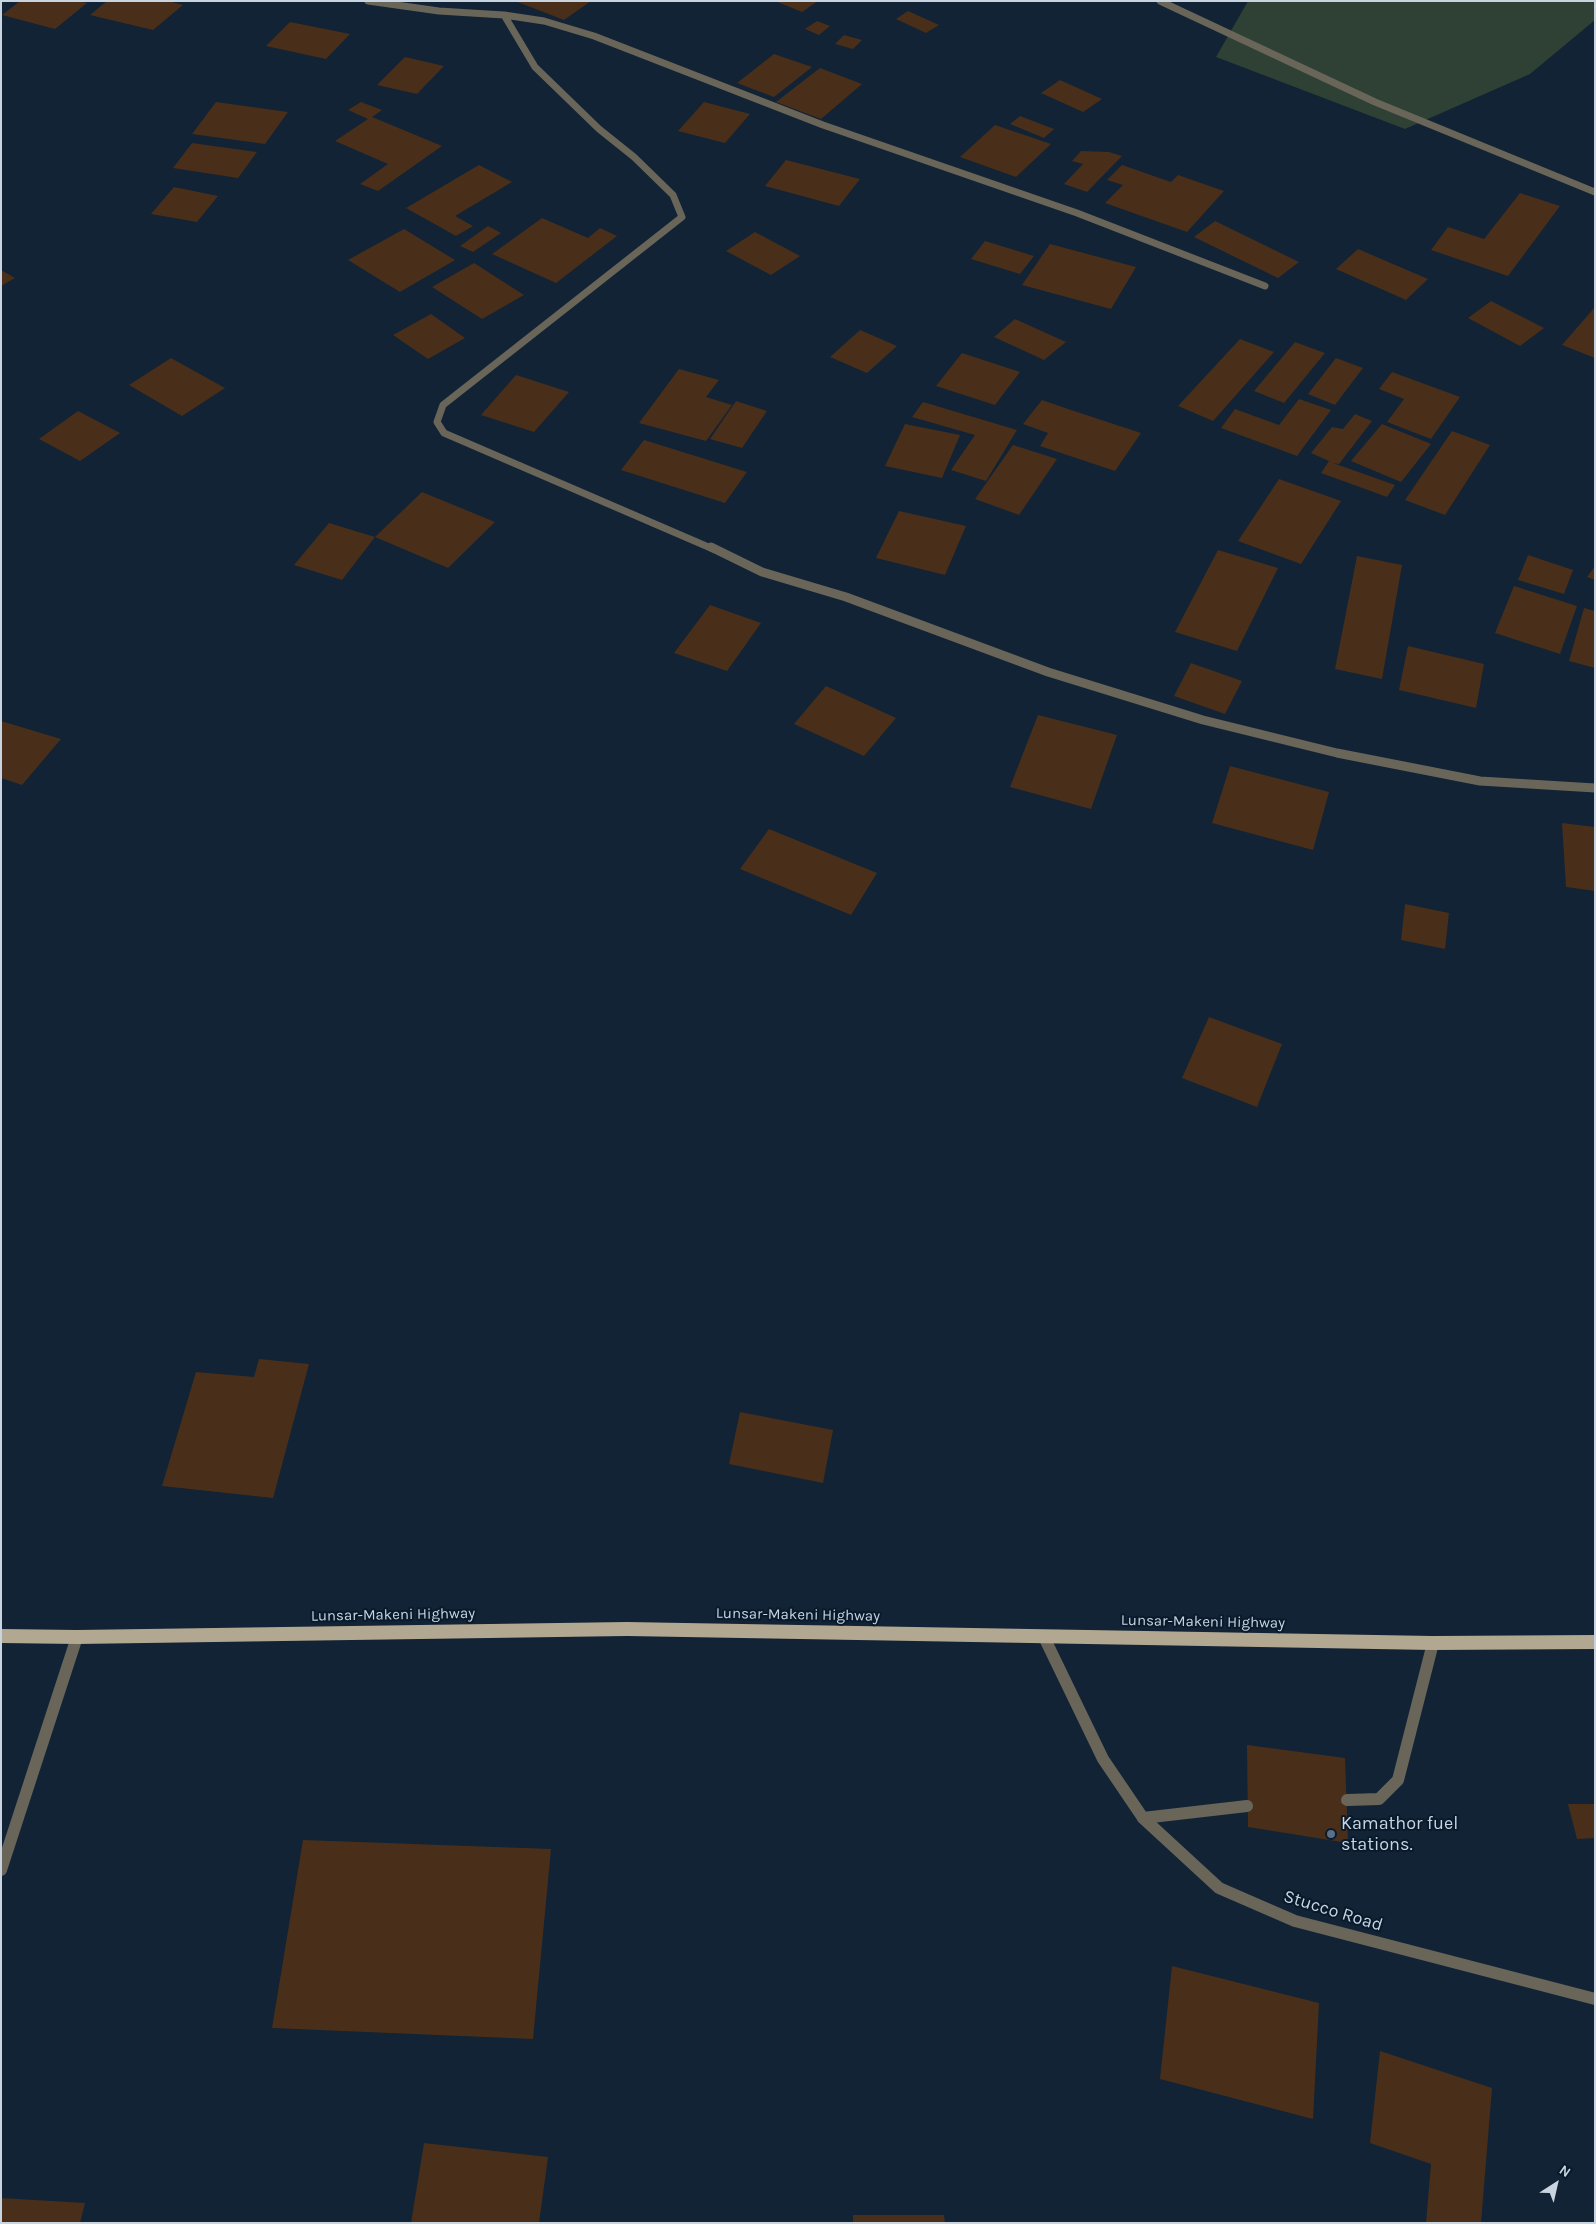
<!DOCTYPE html>
<html>
<head>
<meta charset="utf-8">
<style>
	body { margin:0 }
	#map { position:relative; width:1596px; height:2224px; overflow:hidden; background:#112335; font-family:Karla,sans-serif }
	canvas { display:block }
	.frame { position:absolute; inset:0; border:2px solid #c8d4e0; pointer-events:none }
	.north { position:absolute; left:1531px; top:2159px; width:50px; height:50px; -webkit-text-stroke:4px #081a2b; paint-order:stroke; rotate:35deg; font-size:14px; font-weight:700; line-height:20px; text-align:center; color:#c8d4e0 }
	.north::after { content:''; display:block; margin:auto; width:18px; height:22px; background:#c8d4e0; clip-path:polygon(50% 0,100% 100%,50% 72%,0 100%) }
</style>
</head>
<body>
<div id="map">
<canvas width="1596" height="2224"></canvas>
<div class="frame"></div>
<div class="north">N</div>
</div>
<script>
const c = document.querySelector('canvas').getContext('2d');
c.lineJoin = 'round';
function paint(path, color) { c.fillStyle = color; c.fill(path, 'evenodd'); }
function stroke(path, color, width, dash) { c.strokeStyle = color; c.lineWidth = width; c.lineCap = dash ? 'butt' : 'round'; c.setLineDash(dash || []); c.stroke(path); }
function label(font, color, halo, rows, align = 'center') {
  c.font = font + ' Karla,sans-serif'; c.lineWidth = 4; c.setLineDash([]); c.textBaseline = 'middle'; c.strokeStyle = halo; c.fillStyle = color; for (const [text, x, y, turn = 0] of rows) {
    c.save(); c.translate(x, y); c.rotate((+turn || 0) * Math.PI / 180); c.textAlign = isNaN(turn) ? turn : align; if (halo) c.strokeText(text, 0, 0); c.fillText(text, 0, 0); c.restore();
  }
}
const green = new Path2D(`
	M1248,1H1595V20L1530,74L1405,129L1216,57Z`);
const building = new Path2D(`
	M20,1H79L87,3L55,29L2,15Z
	M107,1H168L183,5L153,30L90,15Z
	M515,1H591L564,20Z
	M775,1H818L802,12Z
	M908,11L939,25L926,33L896,19Z
	M817,21L830,26L819,35L805,29Z
	M290,22L350,34L326,59L266,46Z
	M844,35L862,40L853,49L835,44Z
	M774,54L812,67L774,97L737,83Z
	M405,57L444,66L417,94L377,85Z
	M820,68L862,84L821,119L776,102Z
	M1060,80L1102,99L1083,112L1041,93Z
	M216,102L288,112L265,144L192,134Z
	M361,102L382,110L372,117L442,146L378,191L360,184L388,164L335,141L368,119L348,110Z
	M704,102L750,114L725,143L678,131Z
	M1020,116L1054,129L1044,138L1010,124Z
	M995,125L1051,144L1016,177L960,157Z
	M192,143L257,152L238,178L173,168Z
	M1081,151L1109,152L1122,156L1087,192L1064,184L1083,164L1072,161Z
	M786,160L860,179L839,206L765,186Z
	M479,165L512,182L455,216L473,226L456,236L406,208Z
	M1122,165L1171,182L1178,175L1224,191L1187,232L1105,203L1123,185L1107,180Z
	M174,187L218,196L197,222L151,214Z
	M1520,193L1560,206L1508,276L1431,250L1448,227L1484,239Z
	M542,218L588,238L600,228L617,236L556,283L492,254Z
	M1215,221L1299,262L1278,278L1194,237Z
	M488,226L501,233L473,252L460,246Z
	M404,229L455,260L400,292L348,260Z
	M755,232L800,256L771,275L726,251Z
	M985,241L1034,256L1020,274L971,259Z
	M1050,244L1136,267L1111,309L1022,285Z
	M1358,249L1428,279L1406,300L1336,269Z
	M474,263L524,295L482,319L432,287Z
	M1,270L15,278L1,286Z
	M1491,301L1544,328L1520,346L1468,318Z
	M1595,307V358L1562,345Z
	M431,314L465,338L428,359L393,335Z
	M1015,319L1066,342L1044,360L994,337Z
	M860,330L897,346L867,373L830,357Z
	M1240,339L1274,352L1213,421L1178,406Z
	M1295,342L1325,353L1284,403L1254,391Z
	M962,353L1020,372L995,405L936,386Z
	M171,358L225,388L182,416L129,385Z
	M1336,358L1363,368L1335,405L1308,394Z
	M679,369L719,380L706,397L732,405L706,441L639,423Z
	M1392,372L1460,397L1431,439L1387,422L1404,399L1379,389Z
	M516,375L569,392L534,432L481,415Z
	M1299,399L1331,410L1297,456L1221,428L1235,409L1279,425Z
	M1042,400L1068,409L1141,433L1115,471L1040,446L1048,433L1023,424Z
	M736,401L767,411L742,448L710,439Z
	M923,402L1017,430L986,481L951,470L975,435L912,417Z
	M78,411L120,433L80,461L39,439Z
	M1355,414L1372,421L1339,464L1333,463L1395,485L1387,497L1321,473L1329,461L1311,453L1332,427L1343,429Z
	M905,424L960,435L942,478L885,466Z
	M1382,424L1431,444L1401,482L1351,461Z
	M1452,431L1490,445L1445,515L1405,500Z
	M644,440L747,472L725,503L621,470Z
	M1013,445L1057,459L1019,515L975,499Z
	M1279,479L1341,501L1301,564L1238,541Z
	M422,492L495,522L448,568L375,537L342,580L294,565L329,523L375,537Z
	M899,511L966,526L945,575L876,558Z
	M1218,550L1278,568L1237,651L1175,632Z
	M1528,555L1573,570L1564,594L1518,580Z
	M1357,556L1402,565L1382,679L1335,669Z
	M1595,566V580L1587,577Z
	M1514,586L1577,606L1560,654L1495,633Z
	M710,605L761,623L727,671L674,653Z
	M1584,608L1595,611V668L1569,661Z
	M1408,646L1484,664L1476,708L1399,690Z
	M1191,663L1242,681L1225,714L1174,696Z
	M826,686L896,718L864,756L794,724Z
	M1038,715L1117,735L1091,809L1010,787Z
	M1,721L61,739L22,785L1,778Z
	M1230,766L1329,792L1313,850L1212,823Z
	M1562,823L1595,827V891L1566,887Z
	M769,829L877,873L851,915L740,869Z
	M1405,904L1449,913L1445,949L1401,940Z
	M1209,1017L1282,1044L1257,1107L1182,1078Z
	M259,1359L309,1364L273,1498L162,1486L196,1372L254,1377Z
	M740,1412L833,1430L823,1483L729,1464Z
	M1247,1745L1345,1758L1348,1843L1248,1827Z
	M1568,1804H1595V1838L1577,1839Z
	M303,1840L551,1849L533,2039L272,2028Z
	M1172,1966L1319,2003L1313,2119L1160,2079Z
	M1380,2051L1492,2088L1481,2223H1426L1431,2164L1370,2143Z
	M424,2143L548,2157L539,2223H411Z
	M1,2198L85,2203L80,2223H1Z
	M853,2215H944L945,2223H853Z`);
const lane = new Path2D(`
	M1347,1800L1379,1799L1398,1780L1433,1643
	M1143,1818L1247,1806`);
const streetFar2 = new Path2D(`
	M368,1L439,11L504,15L535,67L599,129L634,157L673,195L682,217L443,405L437,422L444,433L713,549
	M1160,1L1375,102L1595,192
	M504,15L544,21L594,36L823,125L1077,213L1265,286`);
const streetFar1 = new Path2D(`
	M711,547L762,572L846,597L1048,672L1203,720L1337,753L1480,781L1595,788`);
const street = new Path2D(`
	M1044,1637L1103,1759L1143,1818L1219,1888L1295,1921L1595,1999
	M1,1870L77,1637`);
const primary = new Path2D(`
	M627,1622L1433,1636L1595,1635V1649L1433,1650L627,1636L77,1644L1,1643V1629L77,1630Z`);
const markers = [
	[1331,1834,5,"#5c6f8a"]
];
const streetNames = [
	["Lunsar-Makeni Highway",393,1615,-1],
	["Lunsar-Makeni Highway",798,1615,1],
	["Lunsar-Makeni Highway",1203,1622,1]
];
const nearPoinames = [
	["Kamathor fuel",1341,1824],
	["stations.",1341,1845]
];
const nearStreetnames = [
	["Stucco Road",1333,1911,17]
];
paint(green, '#2e4134');
paint(building, '#492f19');
stroke(lane, '#6a6559', 12);
stroke(streetFar2, '#6a6559', 7);
stroke(streetFar1, '#6a6559', 9);
stroke(street, '#6a6559', 12);
paint(primary, '#b2a891');
for (const [x, y, r, color] of markers) { const dot = new Path2D(); dot.arc(x, y, r, 0, 2 * Math.PI); c.fillStyle = color; c.fill(dot); stroke(dot, '#081a2b', 2); }
label('15px', '#c8d4e0', '#081a2b', streetNames);
label('18px', '#c8d4e0', '#081a2b', nearPoinames, 'left');
label('18px', '#c8d4e0', '#081a2b', nearStreetnames);
</script>
</body>
</html>
